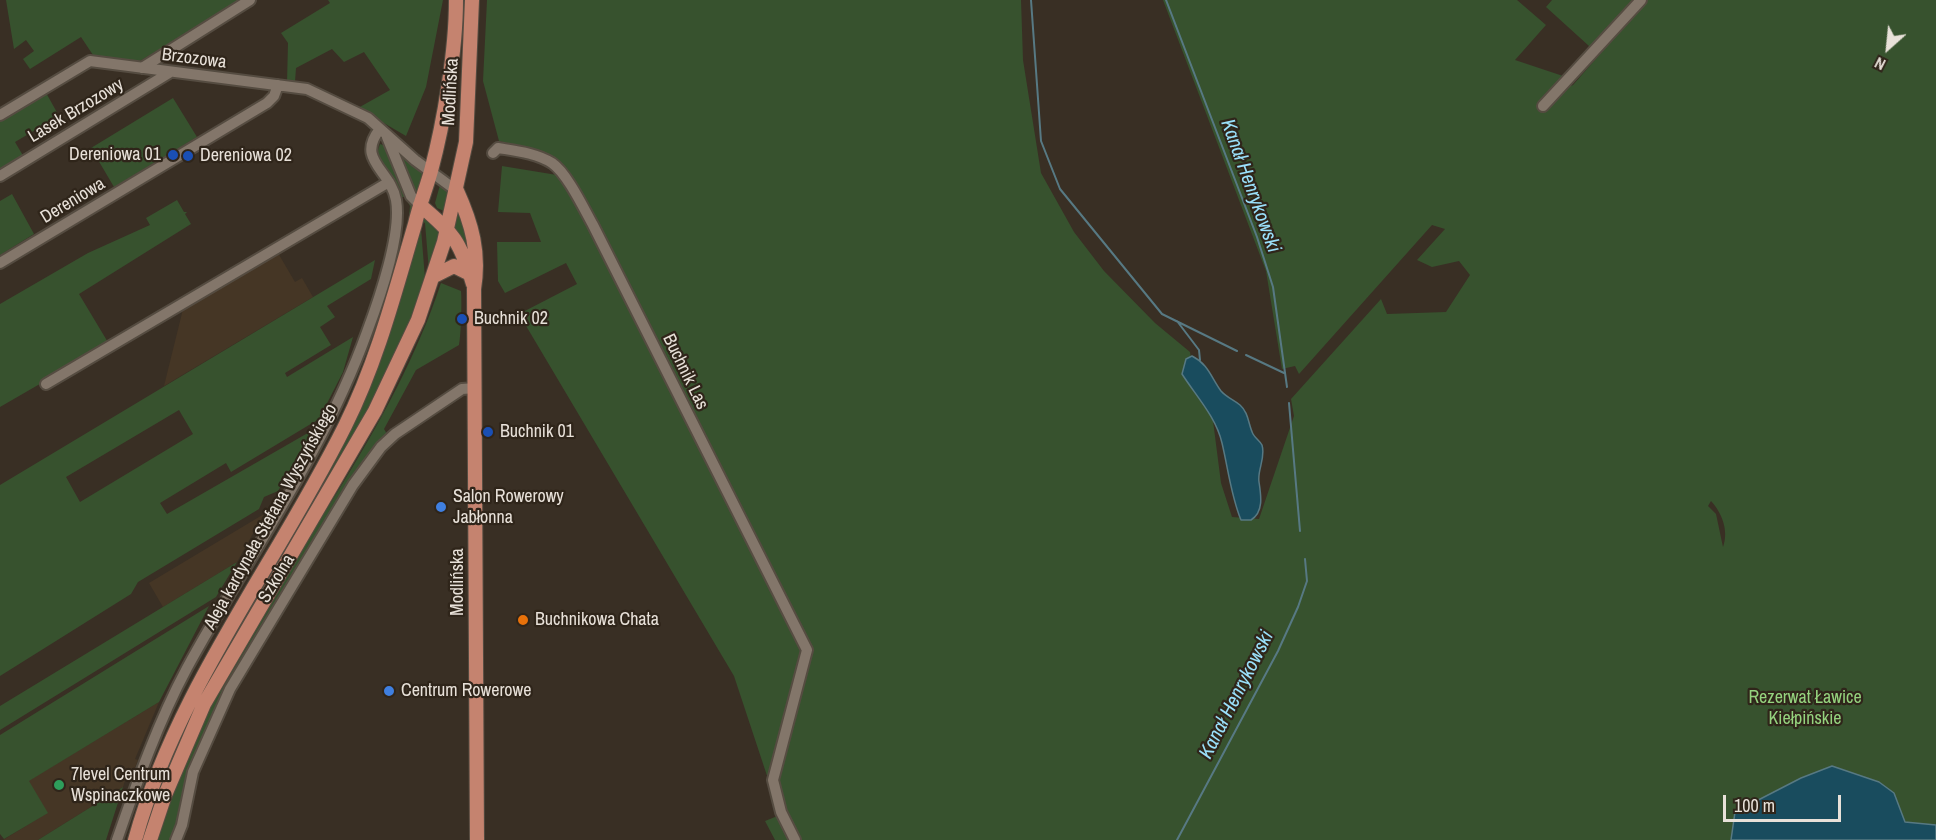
<!DOCTYPE html>
<html>
<head>
<meta charset="utf-8">
<style>
	body { margin:0 }
	#map { position:relative; width:1936px; height:840px; overflow:hidden; background:#392f24; font-family:"Archivo Narrow",sans-serif }
	canvas { display:block }
	.north { position:absolute; left:1858px; top:18px; width:60px; height:60px; -webkit-text-stroke:4px #2f251a; paint-order:stroke; rotate:207deg; font-size:16px; font-weight:700; line-height:24px; text-align:center; color:#e8e1d9 }
	.north::after { content:''; display:block; margin:auto; width:21px; height:27px; background:#e8e1d9; clip-path:polygon(50% 0,100% 100%,50% 72%,0 100%) }
	.scale { position:absolute; left:1723px; top:795px; width:118px; height:27px; box-sizing:border-box; border:3px solid #e8e1d9; border-top:0; padding-left:8px; font-size:18px; line-height:21px; white-space:nowrap; color:#e8e1d9; -webkit-text-stroke:4px #2f251a; paint-order:stroke }
</style>
</head>
<body>
<div id="map">
<canvas width="1936" height="840"></canvas>
<div class="north">N</div>
<div class="scale">100 m</div>
</div>
<script>
const c = document.querySelector('canvas').getContext('2d');
c.lineJoin = 'round';
function paint(path, color) { c.fillStyle = color; c.fill(path, 'evenodd'); }
function stroke(path, color, width, dash) { c.strokeStyle = color; c.lineWidth = width; c.lineCap = dash ? 'butt' : 'round'; c.setLineDash(dash || []); c.stroke(path); }
function label(font, color, halo, rows, align = 'center') {
  c.font = font + ' "Archivo Narrow",sans-serif'; c.lineWidth = 4.5; c.setLineDash([]); c.textBaseline = 'middle'; c.strokeStyle = halo; c.fillStyle = color; for (const [text, x, y, turn = 0] of rows) {
    c.save(); c.translate(x, y); c.rotate((+turn || 0) * Math.PI / 180); c.textAlign = isNaN(turn) ? turn : align; if (halo) c.strokeText(text, 0, 0); c.fillText(text, 0, 0); c.restore();
  }
}
const built = new Path2D(`
	M278,253L295,282L302,278L313,297L164,386L183,309Z
	M264,514L237,562L163,607L149,583Z
	M159,702L135,759L138,760L134,770L127,774L123,787L38,840H3L47,813L28,781Z`);
const green = new Path2D(`
	M6,0H240L140,61L93,55L81,37L30,69L23,59L34,51L26,40L14,49Z
	M328,0H443L426,87L406,136L358,108L390,90L364,52L344,62L332,49L296,68L295,82L287,83L288,43L281,33L330,3Z
	M487,0H1021L1023,60L1041,173L1074,232L1104,271L1155,323L1190,352L1192,364L1212,413L1221,483L1232,517L1259,519L1294,416L1291,399L1381,299L1387,314L1446,312L1470,275L1459,261L1432,267L1417,260L1445,229L1432,225L1299,374L1295,366L1282,369L1266,271L1163,0H1517L1546,25L1515,60L1566,77L1565,88L1573,85L1647,0H1936V840H775L765,821L780,815L734,676L519,314L577,284L566,263L505,293L498,281L497,242H541L530,213L498,212L502,166L557,175L564,166L533,149L499,141L483,81ZM1711,501C1722,513 1729,531 1723,547L1716,514L1708,506Z
	M1552,0H1634L1593,46H1589L1546,7Z
	M45,91L59,116L15,142L25,159L0,174V118Z
	M173,98L197,137L114,187L91,148Z
	M380,144L386,146L414,208L411,219L409,217L410,206L405,197H400L376,156Z
	M400,155L423,171L416,197Z
	M440,185L448,191L444,211L437,208L435,203Z
	M12,194L34,234L0,255V201Z
	M177,200L184,212H187L185,214L191,224L79,294L109,344L0,407V304L88,253L150,225L146,218Z
	M459,206L471,256L454,226Z
	M423,214L442,231L429,271L425,223L421,221Z
	M421,229L425,278L428,279L390,373L225,651L201,698L145,840H141L184,722L333,459Z
	M375,260L371,279L327,306L335,317L320,327L331,345L285,373L287,377L353,337L343,372L319,419L231,472L226,463L160,503L167,514L313,430L278,491L264,497L259,509L138,582L131,594L0,676V485ZM179,410L193,434L80,502L66,477Z
	M441,283L461,291C462,302 461,336 459,345L416,370L384,429L387,434L362,464L228,687L173,840H157C174,785 194,731 222,680C295,548 393,428 441,283Z
	M237,562L216,597L0,730V706Z
	M209,606L159,702L29,781L48,813L4,839L0,834V735Z
	M123,787L106,840H38Z`);
const water = new Path2D(`
	M1192,356C1208,364 1211,377 1221,391C1226,397 1234,400 1240,405C1249,413 1248,424 1253,434C1255,438 1260,441 1262,445C1266,458 1257,470 1259,482C1261,495 1264,512 1251,520H1241C1231,496 1228,468 1222,443C1216,417 1196,396 1182,374L1186,359Z
	M1832,766L1879,782L1894,793L1905,822L1936,825V840H1731L1735,812L1801,778Z`);
const stream = new Path2D(`
	M1031,0L1041,141L1060,189L1162,314L1237,351
	M1166,0L1257,237L1273,287L1287,387
	M1177,321L1199,350L1200,360
	M1246,355L1284,373
	M1289,403L1300,531
	M1177,840L1278,651L1298,607L1307,581L1305,559`);
const minor = new Path2D(`
	M142,68L250,0
	M1543,106L1641,0
	M0,115L90,61L307,89L368,118L415,160L457,191
	M387,137L411,196L420,205
	M493,153L498,148C516,151 536,153 552,163C567,173 584,209 593,225L807,650L773,780L781,812L795,840
	M0,176L169,73
	M0,263L267,103L274,96L278,85
	M46,384L389,182
	M117,840C137,782 158,722 187,668C248,556 324,452 367,332C379,300 402,233 396,200C391,170 355,160 380,129
	M176,840L182,825L193,772L230,689L353,485L381,447L395,434L462,389L475,388`);
const major = new Path2D(`
	M457,191C472,224 480,253 474,289L477,840
	M420,205C454,234 460,241 473,284
	M434,276L454,266L470,274
	M135,840C177,688 276,565 345,426C377,362 395,292 415,224C419,206 426,189 431,171C444,122 456,51 456,0
	M150,840L165,795L204,704L375,411L418,320L444,242L466,142L472,0`);
const markers = [
	[173,155,6,"#1a4fb4"],
	[188,156,6,"#1a4fb4"],
	[462,319,6,"#1a4fb4"],
	[488,432,6,"#1a4fb4"],
	[441,507,6,"#3f7fe0"],
	[523,620,6,"#e8710a"],
	[389,691,6,"#3f7fe0"],
	[59,785,6,"#2e9e5b"]
];
const streetNames = [
	["Brzozowa",194,59,7],
	["Modlińska",451,92,-87],
	["Lasek Brzozowy",76,111,-31],
	["Dereniowa",73,201,-31],
	["Buchnik Las",685,372,64],
	["Aleja kardynała Stefana Wyszyńskiego",271,517,-61],
	["Szkolna",277,579,-59],
	["Modlińska",458,582,-90]
];
const poiNames = [
	["Dereniowa 01",161,155,"right"],
	["Dereniowa 02",200,156],
	["Buchnik 02",474,319],
	["Buchnik 01",500,432],
	["Salon Rowerowy",453,497],
	["Jabłonna",453,518],
	["Buchnikowa Chata",535,620],
	["Centrum Rowerowe",401,691],
	["7level Centrum",71,775],
	["Wspinaczkowe",71,796]
];
const parkNames = [
	["Rezerwat Ławice",1805,698],
	["Kiełpińskie",1805,719]
];
const waterNames = [
	["Kanał Henrykowski",1250,186,70],
	["Kanał Henrykowski",1237,695,-63]
];
paint(built, '#453625');
paint(green, '#37522e');
paint(water, '#194c5e');
stroke(water, '#577983', 1.5);
stroke(stream, '#577983', 2);
stroke(minor, '#554c41', 14);
stroke(major, '#554c41', 16);
stroke(minor, '#83766a', 10);
stroke(major, '#c5836f', 14);
for (const [x, y, r, color] of markers) { const dot = new Path2D(); dot.arc(x, y, r, 0, 2 * Math.PI); c.fillStyle = color; c.fill(dot); stroke(dot, '#2f251a', 2); }
label('18px', '#e8e1d9', '#2f251a', streetNames);
label('18px', '#e8e1d9', '#2f251a', poiNames, 'left');
label('18px', '#95d37e', '#2f251a', parkNames);
label('italic 20px', '#9ae0fa', '#2f251a', waterNames);
</script>
</body>
</html>
